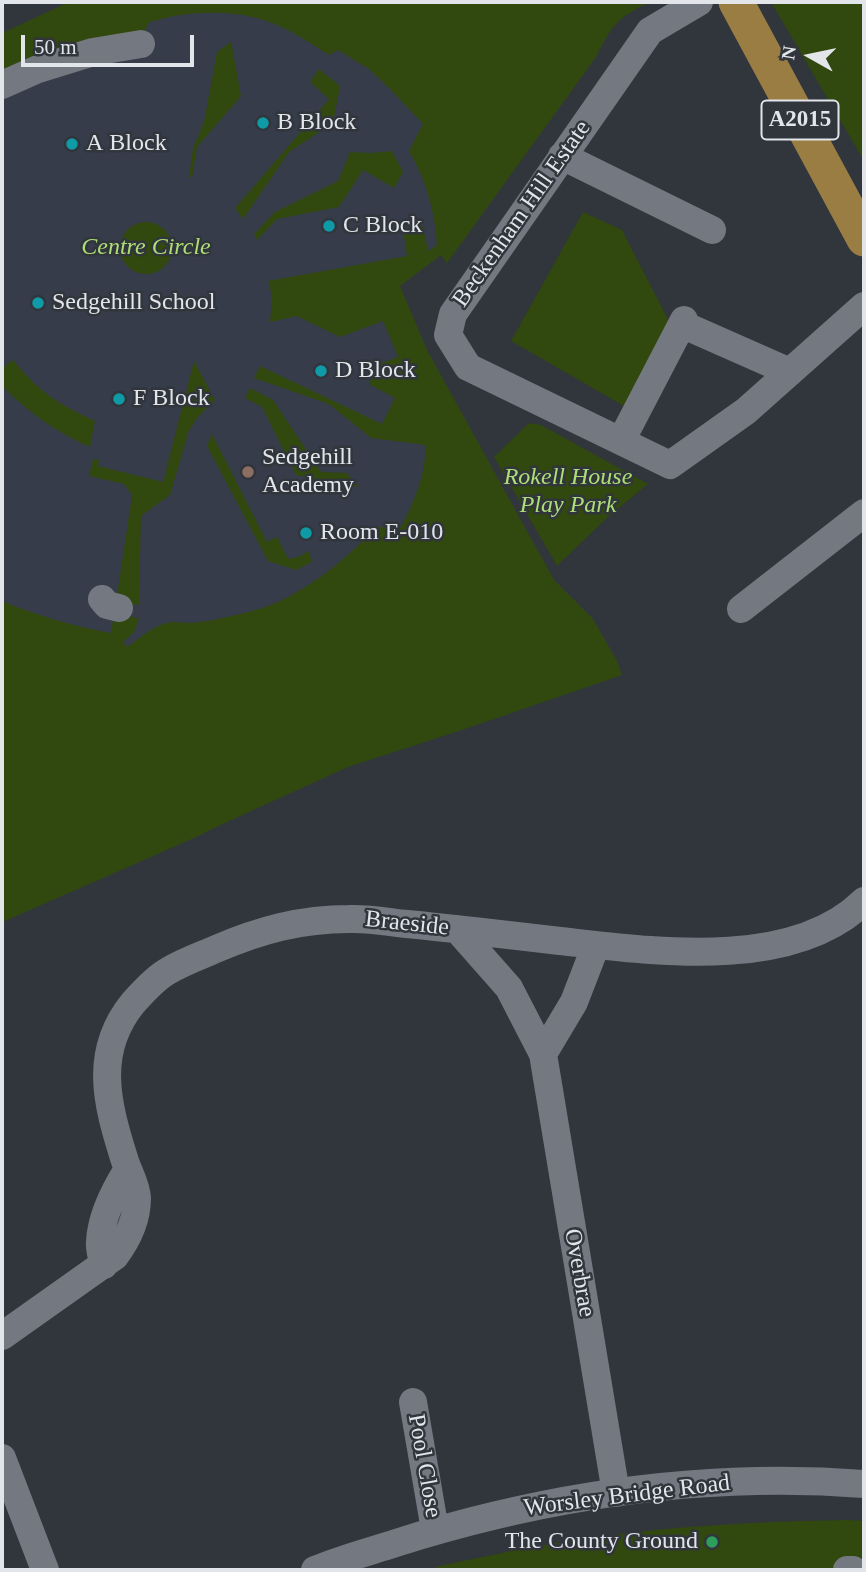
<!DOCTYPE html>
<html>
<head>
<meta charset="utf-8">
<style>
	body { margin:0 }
	#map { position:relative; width:866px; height:1572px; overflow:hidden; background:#31353c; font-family:Georgia,serif }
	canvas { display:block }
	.frame { position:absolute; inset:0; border:4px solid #e2e5ea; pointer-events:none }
	.north { position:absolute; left:775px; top:21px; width:70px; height:70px; -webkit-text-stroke:5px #31353c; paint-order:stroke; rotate:279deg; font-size:19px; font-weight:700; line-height:28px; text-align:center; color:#e2e5ea }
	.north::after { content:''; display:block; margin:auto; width:24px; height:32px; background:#e2e5ea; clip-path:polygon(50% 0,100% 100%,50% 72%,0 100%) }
	.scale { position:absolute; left:21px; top:35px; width:173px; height:32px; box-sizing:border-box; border:4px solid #e2e5ea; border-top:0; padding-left:9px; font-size:21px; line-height:24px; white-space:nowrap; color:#e2e5ea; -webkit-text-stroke:5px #31353c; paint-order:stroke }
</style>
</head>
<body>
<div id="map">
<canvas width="866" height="1572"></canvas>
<div class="frame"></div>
<div class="north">N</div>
<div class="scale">50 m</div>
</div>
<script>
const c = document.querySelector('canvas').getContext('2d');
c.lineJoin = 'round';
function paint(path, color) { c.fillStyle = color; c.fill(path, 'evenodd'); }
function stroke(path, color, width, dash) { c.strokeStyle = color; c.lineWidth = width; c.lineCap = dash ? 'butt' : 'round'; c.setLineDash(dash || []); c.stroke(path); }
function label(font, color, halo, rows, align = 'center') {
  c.font = font + ' Georgia,serif'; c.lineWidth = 5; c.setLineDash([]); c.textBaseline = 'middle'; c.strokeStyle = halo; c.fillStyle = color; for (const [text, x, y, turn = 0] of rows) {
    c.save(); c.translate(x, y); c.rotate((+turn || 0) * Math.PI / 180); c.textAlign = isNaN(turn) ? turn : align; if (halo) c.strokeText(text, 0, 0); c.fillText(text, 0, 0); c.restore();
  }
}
const built = new Path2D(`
	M69,2H650L628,12L611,28L596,57L447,263L441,255L400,286L427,350L554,580L593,619L617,661L622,675L462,730L348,767L227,822L194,838L5,921L2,924V33Z`);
const green = new Path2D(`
	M69,2H650C617,18 613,24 596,57L447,263L441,255L400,286L427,350L554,580L593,619L617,661L622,675L462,730L348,767L227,822L194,838L5,921L2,924V601C38,616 73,626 111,633L114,614L139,618L134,632L123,642L127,647C140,638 156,623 173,622C179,622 184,623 190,623C200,622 211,621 222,618C241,614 260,610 278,602C311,587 354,554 375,526L399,530C414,504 425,476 426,445L371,438L329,404L254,378L260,366L382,424L395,398L369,384L373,375L374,366L398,357L383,321L340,337L297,316L270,322L272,296L268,281L407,256L403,229L423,226L428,251L437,245C435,212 426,180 409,151L423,124L391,90L369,69L338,50L329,55C311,44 292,30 272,23C244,12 210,11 181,15C170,16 159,20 149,22L145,30L146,36L2,71V33Z
	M771,2H864V161Z
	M231,42L241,96L197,147L192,178L189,177L193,148L204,122L217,52Z
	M319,69L340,86L333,123L289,152L243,219L235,208L329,99L310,82Z
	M392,151L403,172L394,188L363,170L339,207L277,219L257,240L254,234L275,212L338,181L350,152L371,153Z
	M583,212L622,230L676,335L629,409L511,341Z
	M120 248a26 26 0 1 1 52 0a26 26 0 1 1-52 0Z
	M13,360C39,392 58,404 95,421L90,447C56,432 28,412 2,386V368Z
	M194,361L215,400L198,417L189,430L170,495L141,516L139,605L116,602L132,495L124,484L89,476L93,459L99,460L98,466L163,482Z
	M250,388L273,400L321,472L347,473L359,487L296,475L262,407L245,398Z
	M529,423L541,425L648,484L609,516L557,566L494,457Z
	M212,434L267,542L277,537L288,559L298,557L309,551L312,562L296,570L268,561L207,446Z
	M847,1520L864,1521V1570H426C446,1564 467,1560 488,1556C606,1530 726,1522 847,1520Z`);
const minor = new Path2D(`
	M699,2L650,31L453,314L448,335L468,367L670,465L746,411L864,306
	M2,85L38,69L93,52L141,44
	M562,156L712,230
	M688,327L790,372
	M621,441L684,320
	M102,599L107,605L119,608
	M741,609L864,513
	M457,929L509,988L543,1054L616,1493
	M543,1054L574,1002L596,945
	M104,1265C102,1258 99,1249 100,1242C101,1216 114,1191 128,1169
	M2,1336L115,1256C127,1240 137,1220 137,1198C136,1183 128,1172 124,1158C107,1104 93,1052 133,1003C141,994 157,977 168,971C183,962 200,956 216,949C260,930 301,919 349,919C368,918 388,922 407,924C458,929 509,935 560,941C651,951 792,972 864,901
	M413,1402L435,1530
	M2,1458L45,1570
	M315,1570C341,1559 368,1552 396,1543C548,1495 705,1472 864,1484
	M847,1570H853`);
const major = new Path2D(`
	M736,2L864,239`);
const markers = [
	[263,123,7,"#0f9aa8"],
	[72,144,7,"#0f9aa8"],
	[329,226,7,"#0f9aa8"],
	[38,303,7,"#0f9aa8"],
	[321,371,7,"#0f9aa8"],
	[119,399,7,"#0f9aa8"],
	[248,472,7,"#8d6e63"],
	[306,533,7,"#0f9aa8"],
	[712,1542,7,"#2e9e5b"]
];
const shields = [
	[800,120,77]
];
const shieldNames = [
	["A2015",800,120]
];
const poiNames = [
	["B Block",277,123],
	["A Block",86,144],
	["C Block",343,226],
	["Sedgehill School",52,303],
	["D Block",335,371],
	["F Block",133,399],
	["Sedgehill",262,458],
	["Academy",262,486],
	["Room E-010",320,533],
	["The County Ground",698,1542,"right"]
];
const streetNames = [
	["Beckenham Hill Estate",522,214,-55],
	["Braeside",407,924,6],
	["Overbrae",579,1273,80],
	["Pool Close",424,1466,80],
	["Worsley Bridge Road",627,1496,-7]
];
const parkNames = [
	["Centre Circle",146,248],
	["Rokell House",568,478],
	["Play Park",568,506]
];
paint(built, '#373c4a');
paint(green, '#31480e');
stroke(minor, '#747881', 28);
stroke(major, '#9a7d43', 35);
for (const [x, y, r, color] of markers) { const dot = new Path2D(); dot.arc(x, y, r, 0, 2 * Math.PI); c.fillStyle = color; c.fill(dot); stroke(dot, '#31353c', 2.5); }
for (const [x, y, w] of shields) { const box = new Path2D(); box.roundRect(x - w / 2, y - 19.5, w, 39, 5); c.fillStyle = '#31353c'; c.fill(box); stroke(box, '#e2e5ea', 2); }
label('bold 23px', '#e2e5ea', null, shieldNames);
label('24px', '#e2e5ea', '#31353c', poiNames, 'left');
label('24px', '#e2e5ea', '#31353c', streetNames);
label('italic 24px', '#aede76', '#31353c', parkNames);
</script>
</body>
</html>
